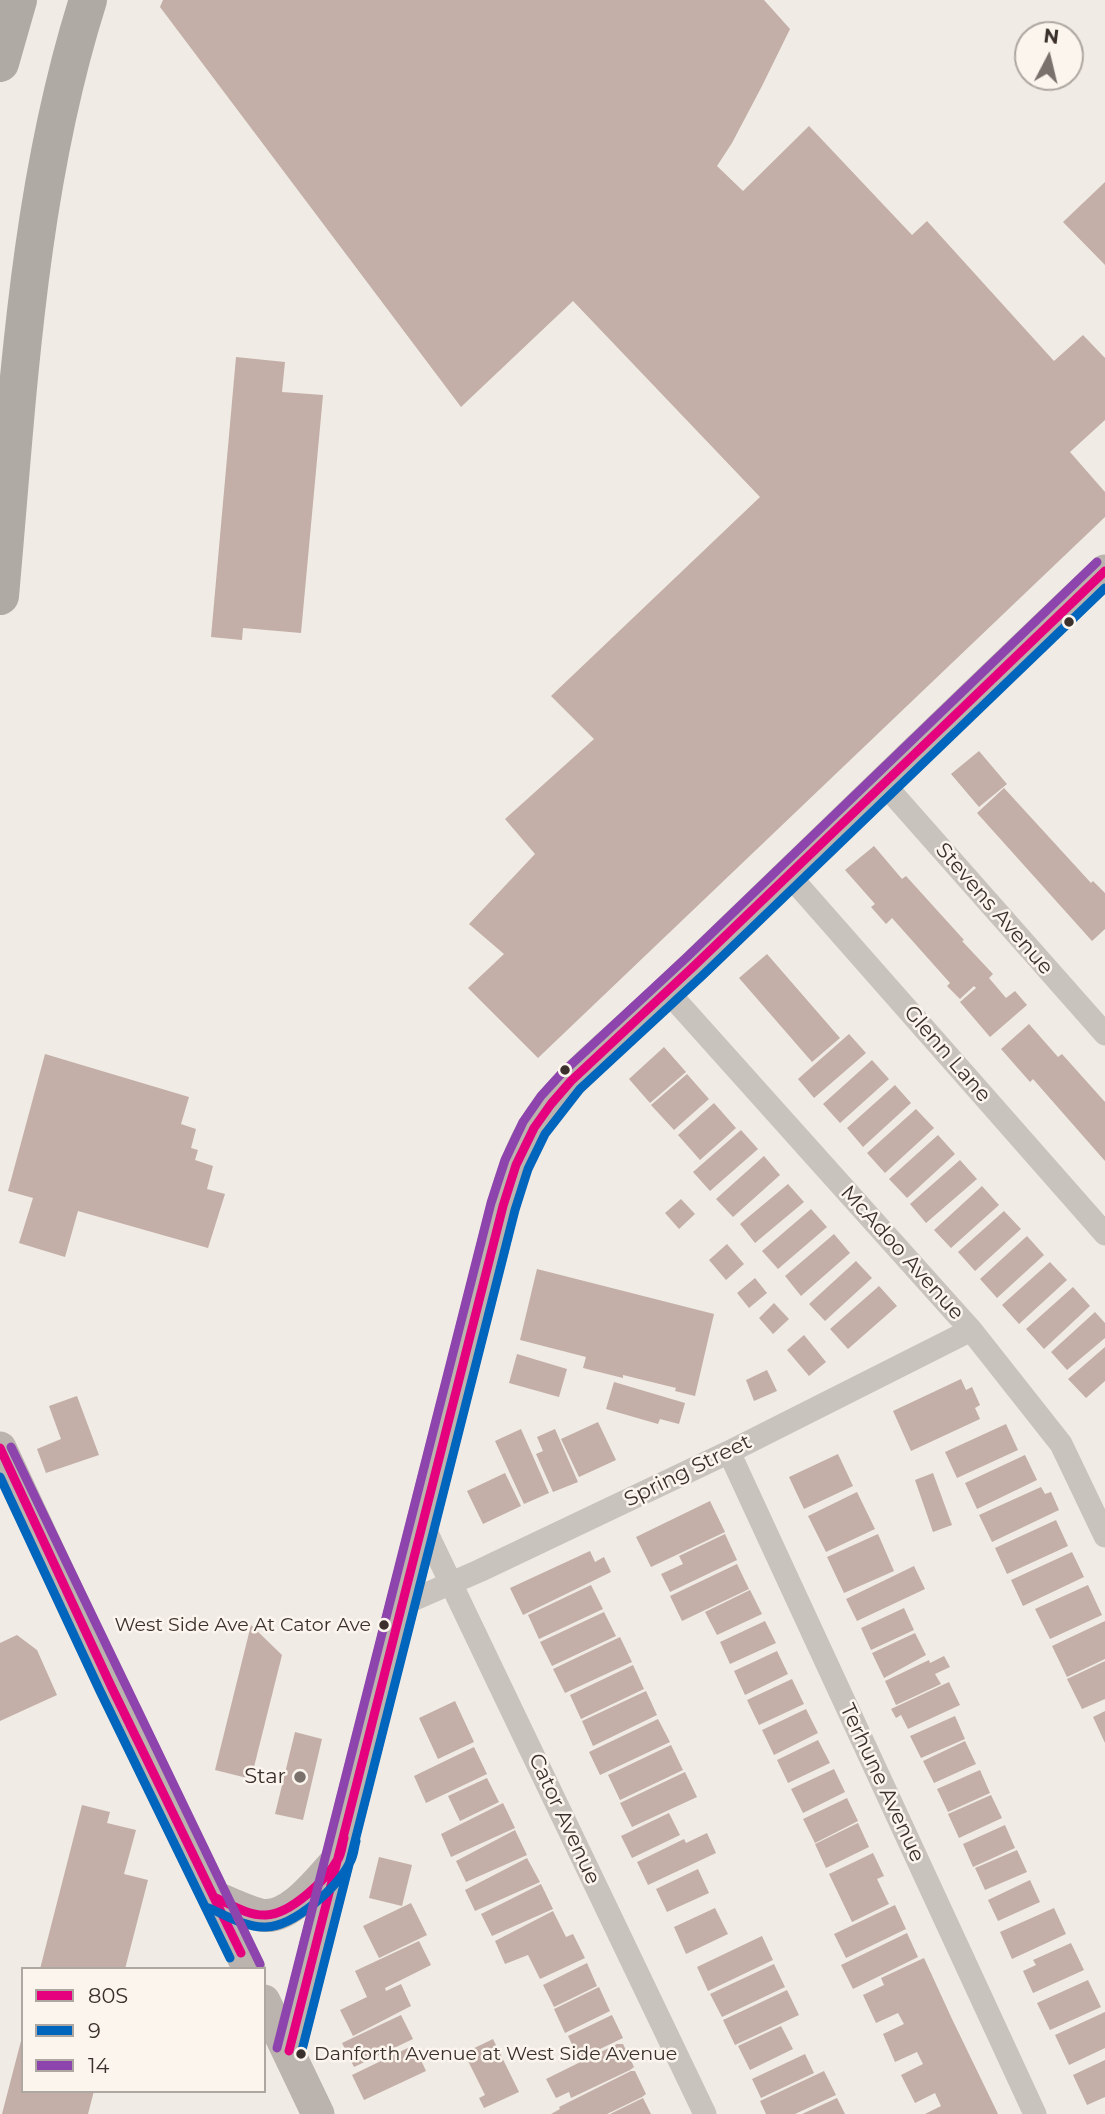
<!DOCTYPE html>
<html>
<head>
<meta charset="utf-8">
<style>
	body { margin:0 }
	#map { position:relative; width:1105px; height:2114px; overflow:hidden; background:#f0ebe5; font-family:Montserrat,sans-serif }
	canvas { display:block }
	.legend { position:absolute; left:21px; top:1967px; width:245px; height:126px; box-sizing:border-box; background:#fbf5ee; border:2px solid #aea6a0; margin:0; padding:9px 12px; list-style:none; font-size:21px; color:#3b302b }
	.legend li { display:flex; align-items:center; gap:14px; height:35px }
	.legend b { width:35px; border:2px solid #aea6a0 }
	.north { position:absolute; left:1014px; top:21px; width:70px; height:70px; box-sizing:border-box; background:#fbf5ee; border:2px solid #aea6a0; border-radius:50%; rotate:7deg; font-size:19px; font-weight:700; line-height:28px; text-align:center; color:#3b302b }
	.north::after { content:''; display:block; margin:auto; width:24px; height:32px; background:#7a716c; clip-path:polygon(50% 0,100% 100%,50% 72%,0 100%) }
</style>
</head>
<body>
<div id="map">
<canvas width="1105" height="2114"></canvas>
<ul class="legend">
<li><b style="height:9px;background:#e5007d"></b>80S</li>
<li><b style="height:9px;background:#0065bd"></b>9</li>
<li><b style="height:9px;background:#8e44ad"></b>14</li>
</ul>
<div class="north">N</div>
</div>
<script>
const c = document.querySelector('canvas').getContext('2d');
c.lineJoin = 'round';
function paint(path, color) { c.fillStyle = color; c.fill(path, 'evenodd'); }
function stroke(path, color, width, dash) { c.strokeStyle = color; c.lineWidth = width; c.lineCap = dash ? 'butt' : 'round'; c.setLineDash(dash || []); c.stroke(path); }
function label(font, color, halo, rows, align = 'center') {
  c.font = font + ' Montserrat,sans-serif'; c.lineWidth = 5; c.setLineDash([]); c.textBaseline = 'middle'; c.strokeStyle = halo; c.fillStyle = color; for (const [text, x, y, turn = 0] of rows) {
    c.save(); c.translate(x, y); c.rotate((+turn || 0) * Math.PI / 180); c.textAlign = isNaN(turn) ? turn : align; if (halo) c.strokeText(text, 0, 0); c.fillText(text, 0, 0); c.restore();
  }
}
const building = new Path2D(`
	M163,0H764L790,29L762,86L732,143L717,166L743,191L809,126L912,235L927,221L1054,361L1083,335L1105,358V420L1070,452L1105,492V517L538,1058L468,988L504,954L469,924L535,854L505,819L594,739L551,696L760,497L573,301L461,407L160,7Z
	M1105,182V265L1063,222Z
	M236,357L285,362L282,392L323,395L301,633L243,628L242,640L211,637Z
	M979,751L1007,784L979,807L951,774Z
	M1004,788L1091,883L1093,881L1105,893V929L1092,941L977,813Z
	M874,846L902,879L906,876L964,940L962,941L993,974L989,978L1006,998L1015,991L1027,1005L990,1037L960,1002L976,988L974,986L960,999L947,986L950,983L892,918L886,924L871,907L875,904L845,870Z
	M767,954L840,1038L812,1062L739,978Z
	M1029,1024L1058,1057L1062,1054L1105,1102V1161L1033,1079L1030,1082L1001,1049Z
	M849,1034L866,1053L814,1098L798,1079Z
	M664,1047L686,1072L650,1103L629,1079Z
	M45,1054L189,1097L181,1124L196,1129L191,1148L198,1150L195,1160L213,1166L207,1189L225,1194L208,1248L78,1211L65,1257L19,1243L33,1198L8,1191Z
	M872,1060L889,1079L840,1123L823,1104Z
	M687,1074L709,1099L674,1130L651,1105Z
	M895,1085L911,1103L863,1147L847,1128Z
	M714,1103L736,1128L700,1160L678,1135Z
	M916,1109L934,1128L885,1173L867,1153Z
	M741,1130L758,1149L710,1191L693,1172Z
	M938,1135L955,1154L907,1198L889,1179Z
	M764,1156L780,1175L733,1217L716,1199Z
	M960,1160L977,1179L926,1223L910,1204Z
	M788,1184L804,1202L755,1243L740,1224Z
	M982,1186L999,1205L951,1248L934,1230Z
	M681,1199L695,1214L679,1229L665,1213Z
	M811,1209L827,1227L778,1269L762,1251Z
	M1004,1211L1021,1229L975,1271L958,1252Z
	M834,1234L850,1253L801,1296L785,1276Z
	M1027,1236L1044,1255L997,1298L980,1279Z
	M727,1244L744,1264L726,1280L709,1260Z
	M856,1261L872,1278L825,1321L809,1304Z
	M1050,1262L1067,1280L1019,1324L1002,1305Z
	M537,1269L714,1314L695,1396L675,1391L676,1388L623,1375V1378L583,1368L586,1357L520,1340Z
	M755,1278L767,1293L749,1308L737,1293Z
	M879,1286L897,1306L848,1349L830,1329Z
	M1073,1287L1090,1306L1044,1349L1026,1329Z
	M774,1303L789,1319L773,1334L759,1318Z
	M1095,1312L1105,1323V1338L1067,1370L1051,1352Z
	M804,1335L826,1362L809,1376L787,1350Z
	M1105,1347V1381L1086,1398L1068,1379Z
	M517,1354L567,1369L559,1397L509,1383Z
	M767,1370L777,1391L754,1401L746,1380Z
	M961,1379L966,1390L972,1387L980,1405L975,1408L980,1419L911,1451L893,1411Z
	M614,1382L685,1403L679,1424L660,1419L658,1424L606,1409Z
	M77,1396L99,1455L46,1473L37,1449L61,1439L49,1406Z
	M598,1422L616,1460L579,1477L561,1439Z
	M1006,1424L1018,1450L957,1478L945,1452Z
	M521,1429L549,1493L524,1504L495,1441Z
	M555,1429L578,1482L553,1492L536,1454L543,1451L537,1437Z
	M838,1454L853,1486L804,1509L789,1477Z
	M1025,1455L1037,1480L977,1509L965,1483Z
	M505,1473L521,1506L483,1524L467,1491Z
	M933,1473L952,1525L933,1532L915,1480Z
	M1041,1487L1045,1494L1051,1492L1059,1510L992,1542L979,1515Z
	M857,1492L875,1529L826,1552L808,1516Z
	M710,1501L725,1532L651,1567L636,1537Z
	M1056,1520L1068,1546L1007,1574L995,1548Z
	M725,1534L737,1560L670,1592L661,1574L683,1564L679,1556Z
	M878,1534L894,1571L844,1593L827,1557Z
	M590,1551L595,1562L604,1557L611,1572L523,1615L510,1588Z
	M1072,1552L1084,1577L1023,1606L1011,1580Z
	M737,1564L749,1589L682,1621L670,1596Z
	M914,1566L925,1589L857,1621L846,1599Z
	M591,1585L603,1609L539,1639L528,1615Z
	M1088,1585L1102,1615L1050,1639L1035,1609Z
	M750,1590L762,1614L717,1635L705,1612Z
	M904,1608L914,1630L871,1650L861,1628Z
	M604,1612L616,1636L552,1666L540,1642Z
	M765,1621L776,1643L730,1664L720,1642Z
	M1105,1621V1659L1067,1677L1052,1646Z
	M251,1625L282,1655L251,1779L215,1770Z
	M915,1633L926,1655L884,1678L872,1653Z
	M17,1635L37,1650L57,1695L0,1721V1643Z
	M620,1637L632,1662L565,1693L553,1669Z
	M777,1651L788,1674L745,1695L734,1671Z
	M944,1656L950,1667L935,1674L941,1684L896,1705L885,1681L929,1660L930,1663Z
	M1105,1661V1699L1082,1709L1067,1679Z
	M633,1665L644,1689L581,1719L570,1695Z
	M792,1679L804,1704L759,1725L747,1700Z
	M949,1682L960,1705L908,1729L901,1715L896,1718L891,1709Z
	M646,1691L657,1715L593,1746L582,1721Z
	M455,1701L474,1742L438,1759L419,1718Z
	M806,1709L818,1733L774,1755L762,1730Z
	M1105,1711V1743L1093,1717Z
	M955,1716L965,1739L921,1758L910,1736Z
	M658,1719L670,1742L600,1775L589,1752Z
	M295,1732L322,1739L303,1820L275,1814Z
	M818,1740L830,1763L788,1783L777,1760Z
	M965,1741L976,1764L934,1783L923,1761Z
	M671,1745L683,1770L620,1800L608,1775Z
	M474,1747L487,1774L426,1803L414,1776Z
	M834,1769L845,1792L803,1813L791,1789Z
	M980,1770L990,1793L948,1812L937,1789Z
	M685,1772L697,1797L632,1827L620,1803Z
	M487,1778L499,1802L460,1821L448,1796Z
	M991,1795L1002,1818L959,1838L948,1814Z
	M847,1798L858,1821L815,1843L803,1819Z
	M503,1803L515,1828L451,1857L441,1834Z
	M82,1805L110,1812L107,1823L136,1830L124,1874L148,1880L125,1969H40Z
	M669,1813L680,1835L632,1858L621,1836Z
	M858,1823L869,1847L826,1868L815,1844Z
	M1005,1825L1015,1848L973,1867L963,1844Z
	M515,1830L527,1855L466,1882L456,1861Z
	M707,1833L716,1853L648,1885L637,1862L684,1839L686,1843Z
	M1017,1850L1027,1872L985,1890L975,1868Z
	M873,1853L884,1876L877,1879L889,1904L852,1922L829,1874Z
	M379,1857L412,1865L402,1906L369,1898Z
	M527,1858L540,1882L475,1911L465,1890Z
	M698,1869L709,1893L667,1912L656,1889Z
	M1030,1880L1040,1902L998,1921L988,1900Z
	M541,1884L553,1909L492,1936L481,1914Z
	M411,1903L427,1935L379,1958L363,1926Z
	M895,1905L906,1929L846,1958L834,1934Z
	M715,1908L728,1934L686,1954L674,1927Z
	M1054,1908L1066,1934L1012,1959L1000,1932Z
	M553,1911L566,1937L573,1934L585,1958L540,1979L528,1955L505,1964L495,1941Z
	M907,1933L918,1957L853,1989L841,1965Z
	M762,1936L773,1960L708,1991L697,1967Z
	M419,1941L431,1965L385,1988L386,1991L401,1984L411,2006L353,2036L340,2010L367,1997L355,1971Z
	M1071,1943L1084,1970L1033,1993L1023,1971L1036,1965L1033,1960Z
	M924,1958L952,2019L998,2114H925L941,2106L935,2093L915,2103L901,2075L923,2064L917,2052L895,2062L883,2034L904,2024L898,2013L876,2023L863,1995L884,1985L881,1978Z
	M587,1963L597,1986L554,2007L543,1985Z
	M774,1964L785,1987L722,2017L710,1994Z
	M1088,1980L1101,2007L1050,2030L1037,2003Z
	M599,1987L610,2011L565,2033L554,2009Z
	M787,1990L799,2015L735,2045L723,2020Z
	M1105,2012V2048L1069,2065L1055,2035Z
	M401,2015L413,2039L354,2067L342,2043Z
	M612,2015L623,2038L579,2059L568,2036Z
	M781,2026L793,2049L750,2070L738,2046Z
	M22,2037L23,2091H94L88,2114H2Z
	M493,2039L519,2092L484,2108L479,2098L485,2095L464,2053Z
	M617,2044H623L634,2067L630,2070L571,2098L569,2092L556,2098L546,2079Z
	M414,2045L426,2071L364,2100L352,2075Z
	M805,2054L814,2073L761,2098L752,2079Z
	M1105,2060V2097L1087,2105L1073,2075Z
	M631,2071H635L646,2094L642,2097L607,2114H551L560,2109L559,2107Z
	M824,2071L836,2095L795,2114H766L760,2101Z
	M643,2098L651,2114H610Z
	M837,2098L845,2114H802Z`);
const street = new Path2D(`
	M884,784L1105,1034
	M789,875L1105,1234
	M668,992L971,1330L1061,1444L1105,1536
	M729,1452L1035,2114
	M423,1525L705,2114
	M401,1605L479,1571L729,1452L971,1330`);
const secondary = new Path2D(`
	M0,1448L111,1686L249,1969
	M214,1897C229,1903 245,1911 260,1915C289,1921 318,1881 335,1863
	M264,2001L318,2114
	M289,2051L482,1289C496,1239 507,1172 534,1128C554,1094 586,1066 616,1039C646,1012 676,984 705,956C838,828 971,698 1105,571`);
const highway = new Path2D(`
	M0,63L18,0
	M0,596C18,396 27,193 88,0`);
const bus1 = new Path2D(`
	M0,1448L111,1686L241,1953
	M214,1897C230,1904 248,1916 266,1915C291,1914 326,1880 338,1859C342,1853 342,1845 344,1838
	M289,2051L503,1206L516,1165L534,1128L551,1104L571,1081L694,966L1105,571`);
const bus2 = new Path2D(`
	M0,1477L100,1691L230,1958
	M209,1908C227,1916 246,1928 266,1927C295,1926 338,1887 350,1862C354,1856 354,1848 356,1841
	M301,2054L515,1210L528,1169L545,1134L580,1089L703,975L1105,588`);
const bus3 = new Path2D(`
	M11,1447L260,1964
	M277,2048L491,1203L505,1160L523,1122L541,1096L562,1073L686,958L1097,562`);
const markers = [
	[1069,622,6,"#3b302b"],
	[565,1070,6,"#3b302b"],
	[384,1625,6,"#3b302b"],
	[300,1777,7,"#7a716c"],
	[301,2054,6,"#3b302b"]
];
const busNames = [
	["West Side Ave At Cator Ave",371,1625],
	["Danforth Avenue at West Side Avenue",314,2054,"left"]
];
const streetNames = [
	["Stevens Avenue",994,909,49],
	["Glenn Lane",947,1054,49],
	["McAdoo Avenue",902,1253,48],
	["Spring Street",688,1471,-26],
	["Terhune Avenue",882,1783,65],
	["Cator Avenue",564,1819,65]
];
const poiNames = [
	["Star",286,1777]
];
paint(building, '#c3afa7');
stroke(street, '#c9c3be', 23);
stroke(secondary, '#bab3ae', 33);
stroke(highway, '#afaaa4', 38);
stroke(bus1, '#e5007d', 9);
stroke(bus2, '#0065bd', 9);
stroke(bus3, '#8e44ad', 9);
for (const [x, y, r, color] of markers) { const dot = new Path2D(); dot.arc(x, y, r, 0, 2 * Math.PI); c.fillStyle = color; c.fill(dot); stroke(dot, '#fbf5ee', 2.5); }
label('19px', '#3b302b', '#fbf5ee', busNames, 'right');
label('21px', '#3b302b', '#fbf5ee', streetNames);
label('21px', '#3b302b', '#fbf5ee', poiNames, 'right');
</script>
</body>
</html>
